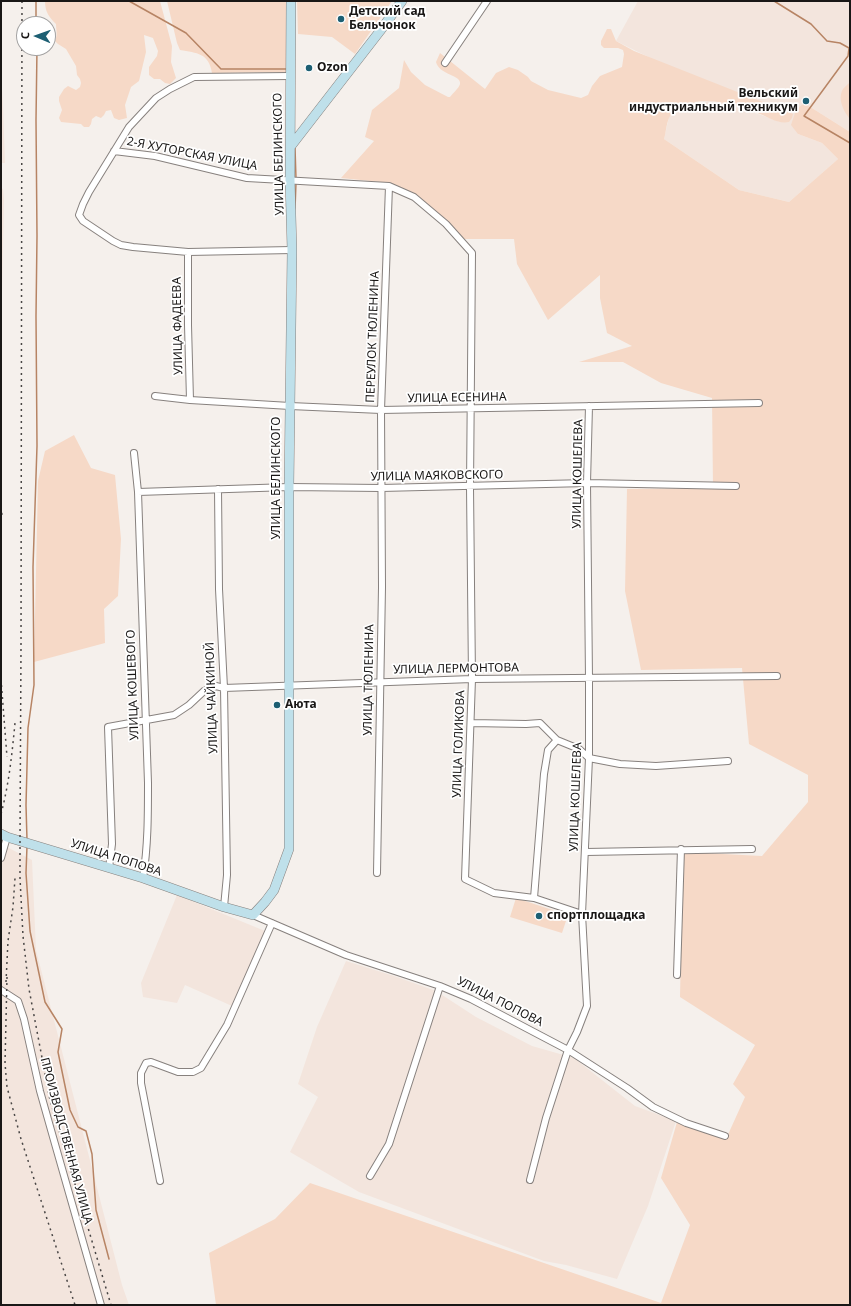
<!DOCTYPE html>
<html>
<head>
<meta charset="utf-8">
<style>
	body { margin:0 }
	#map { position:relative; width:851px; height:1306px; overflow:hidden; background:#f5f0ec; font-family:"Noto Sans",sans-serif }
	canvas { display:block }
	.frame { position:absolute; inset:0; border:2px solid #191716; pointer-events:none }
	.north { position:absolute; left:16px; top:16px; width:40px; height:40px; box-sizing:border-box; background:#fff; border:1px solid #a3a2a2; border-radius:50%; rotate:272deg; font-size:11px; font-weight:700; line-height:16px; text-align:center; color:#191716 }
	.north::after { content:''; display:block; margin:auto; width:14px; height:18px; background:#1d5f73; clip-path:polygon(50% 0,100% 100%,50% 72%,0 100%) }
</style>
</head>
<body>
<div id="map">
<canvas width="851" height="1306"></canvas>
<div class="frame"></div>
<div class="north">С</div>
</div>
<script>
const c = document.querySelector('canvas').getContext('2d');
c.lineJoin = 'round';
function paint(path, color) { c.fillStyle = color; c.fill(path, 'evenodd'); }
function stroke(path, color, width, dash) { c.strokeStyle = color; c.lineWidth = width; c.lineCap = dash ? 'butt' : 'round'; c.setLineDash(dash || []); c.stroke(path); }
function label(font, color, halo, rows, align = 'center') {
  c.font = font + ' "Noto Sans",sans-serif'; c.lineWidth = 3.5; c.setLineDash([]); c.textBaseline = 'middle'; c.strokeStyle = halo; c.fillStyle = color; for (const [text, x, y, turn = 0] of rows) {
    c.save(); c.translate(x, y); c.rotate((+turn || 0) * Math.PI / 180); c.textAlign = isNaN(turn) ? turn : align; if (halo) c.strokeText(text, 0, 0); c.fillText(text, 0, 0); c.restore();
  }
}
const built = new Path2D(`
	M638,1H850V132L804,103L798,134L822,143L838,159L789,202L739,190L664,139L669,117L676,110L685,105L694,102L709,101L719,102L761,115L780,122L616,41Z
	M1,70L3,106L5,163H1Z
	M1,188L3,189L4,200L1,339Z
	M1,844L32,860L36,950L122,1285L129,1305H1Z
	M177,895L265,931L232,1006L185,985L177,1003L143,997L141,983Z
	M346,961L394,976L436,991L476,1017L532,1046L574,1058L635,1106L676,1121L648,1206L617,1279L566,1265L544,1261L359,1192L290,1152L318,1097L298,1084L317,1027Z`);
const green = new Path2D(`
	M45,1H160L172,46L171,62L176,78L170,84L165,83L160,79H154L149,75V67L157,56L158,51L153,38L144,35L146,52L139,81L131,87L125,105L127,118L119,120L114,118L111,110L106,111L104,115L101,118L96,116L92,119L91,124L89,127H84L81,124L61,122L59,118L62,110L59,101V97L64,89L68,86L76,90L80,87L81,83L80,79L77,75L76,66L66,49L58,44L55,41C58,34 56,31 56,24C49,17 45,12 45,1Z
	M167,1H288L287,72L212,73C209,53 197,53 180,50L177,43Z
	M297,1H392L355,54L332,37L298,34Z
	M607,29H611L616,41L634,51L793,114L792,118L789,122C778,124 770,118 760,114C735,106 705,93 680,108C676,110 671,114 669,118C666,125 666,133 664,139L739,190L789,202L838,159L822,143L798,134L791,125L796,110L804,103L850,132V1305H216L209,1253L275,1219L310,1183L661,1303L690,1225L661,1178L677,1122L726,1139L745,1097L733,1084L755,1045L680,997L683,852L762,856L808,802V775L749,744L742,668L641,670L625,591L627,489L713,488L712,398L661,383L623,362H579L632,346L607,333L600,298V275L548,320L517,264L514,239H464L448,222L415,195L390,183L341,178L374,141L365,137L372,110L399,88L404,60L411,72L425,85L448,97H450C453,93 459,88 460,84C462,75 439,75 436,62L440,53L485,89L496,73L509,67L518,70L528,77L531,81L548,90L581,98L588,95L592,86L600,76L622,67L624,54L623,50L618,48H604L601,45V41Z
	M850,82V119C844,112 837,99 843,89C845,87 848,84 850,82Z
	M74,435L91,468L115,475L121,539L118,596L104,609L105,643L34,662L38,481L45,451Z
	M516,898L568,915L562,933L510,917Z`);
const stream = new Path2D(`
	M36,1V24
	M129,1L186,33L221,69H288
	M774,1L811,24L827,41L840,43L849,48L848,56L804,116L850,143
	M295,147L296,179
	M295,209L296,183
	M27,840L26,805L28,728L34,685L33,567L37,446L36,316L37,236L36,120L37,48
	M27,846L26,873L30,931L45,1002L62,1029L58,1052L70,1110L78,1127L86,1131L92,1154L96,1210L109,1259`);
const street = new Path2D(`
	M445,63L487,1
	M290,76L194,77L170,89L156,98L129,127L89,192L83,204L79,215L83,221L113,241L121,245L133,247L188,252L292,250
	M114,151L155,156L247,178L389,186L414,197L446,224L472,253L470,487L472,679L465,879L494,893L534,898L582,914
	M188,252V325L190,400
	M155,396L190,400L290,406L381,410L759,403
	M134,453L138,492L148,783C148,815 148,846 143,878
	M218,489L219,589L224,688L227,875L224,907
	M138,492L289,487L381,488L587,483L736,486
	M471,723L526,724L540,723L557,740L579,749L589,758L620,764L656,766L728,761
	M586,852L752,849
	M1,858L7,837
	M109,868L112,844L108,727L174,715L189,705L204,691L216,686L224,688L472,679L777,676
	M377,873L382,587L381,410L389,186
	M534,898L544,774L548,750L557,740
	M253,915L346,955L440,986L471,999L568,1050L627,1088L653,1107L686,1123L725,1136
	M677,975L681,849
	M1,990L18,1001L24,1019L40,1091L53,1137L101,1305
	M370,1176L389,1144L440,986
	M530,1180L546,1118L568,1050L577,1032L587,1006L582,914L589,758V679L587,483L589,406
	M160,1181L141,1083V1073L146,1063L151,1062L178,1072H193L201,1068L227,1025L272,923`);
const secondary = new Path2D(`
	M291,146L380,31L402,1
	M1,834L7,837L143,878L224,907L253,915L265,902L274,890L289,849V487L292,250L290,180L291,1`);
const rail = new Path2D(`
	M22,1L21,647L20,840V878L23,936L29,989L50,1100L111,1305
	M1,507L2,515
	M1,679L7,757
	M1,814C9,784 12,754 15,723
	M7,977L5,1063L7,1087L21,1139L75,1305
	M6,982L8,941L13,907L15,878`);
const markers = [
	[341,19,4,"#1d5f73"],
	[309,68,4,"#1d5f73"],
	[806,101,4,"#1d5f73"],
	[277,705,4,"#1d5f73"],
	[539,916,4,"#1d5f73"]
];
const poiNames = [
	["Детский сад",349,12],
	["Бельчонок",349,26],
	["Ozon",317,68],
	["Вельский",798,94,"right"],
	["индустриальный техникум",798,108,"right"],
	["Аюта",285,705],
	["спортплощадка",547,916]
];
const streetNames = [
	["2-Я ХУТОРСКАЯ УЛИЦА",192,154,11],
	["УЛИЦА БЕЛИНСКОГО",279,154,-91],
	["УЛИЦА ФАДЕЕВА",178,326,-91],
	["ПЕРЕУЛОК ТЮЛЕНИНА",373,337,-88],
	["УЛИЦА ЕСЕНИНА",457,398,-1],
	["УЛИЦА КОШЕЛЕВА",578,474,-89],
	["УЛИЦА МАЯКОВСКОГО",437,476,-1],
	["УЛИЦА БЕЛИНСКОГО",277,478,-90],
	["УЛИЦА ЛЕРМОНТОВА",456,669,-1],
	["УЛИЦА ТЮЛЕНИНА",369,680,-89],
	["УЛИЦА КОШЕВОГО",133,685,-92],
	["УЛИЦА ЧАЙКИНОЙ",212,698,-92],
	["УЛИЦА ГОЛИКОВА",459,744,-88],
	["УЛИЦА КОШЕЛЕВА",576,797,-88],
	["УЛИЦА ПОПОВА",116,858,18],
	["УЛИЦА ПОПОВА",500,1002,27],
	["ПРОИЗВОДСТВЕННАЯ УЛИЦА",66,1141,75]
];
paint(built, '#f3e5dd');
paint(green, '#f6d9c7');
stroke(stream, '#b78464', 1.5);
stroke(street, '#87817e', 8);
stroke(secondary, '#87817e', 10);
stroke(street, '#fff', 6);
stroke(secondary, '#bfe0ea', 9);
stroke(rail, '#494645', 1.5, [2, 4]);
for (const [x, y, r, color] of markers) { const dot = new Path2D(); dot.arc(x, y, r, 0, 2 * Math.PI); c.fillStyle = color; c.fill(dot); stroke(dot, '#fff', 1.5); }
label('bold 12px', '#191716', '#fff', poiNames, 'left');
label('12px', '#191716', '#fff', streetNames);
</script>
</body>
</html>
